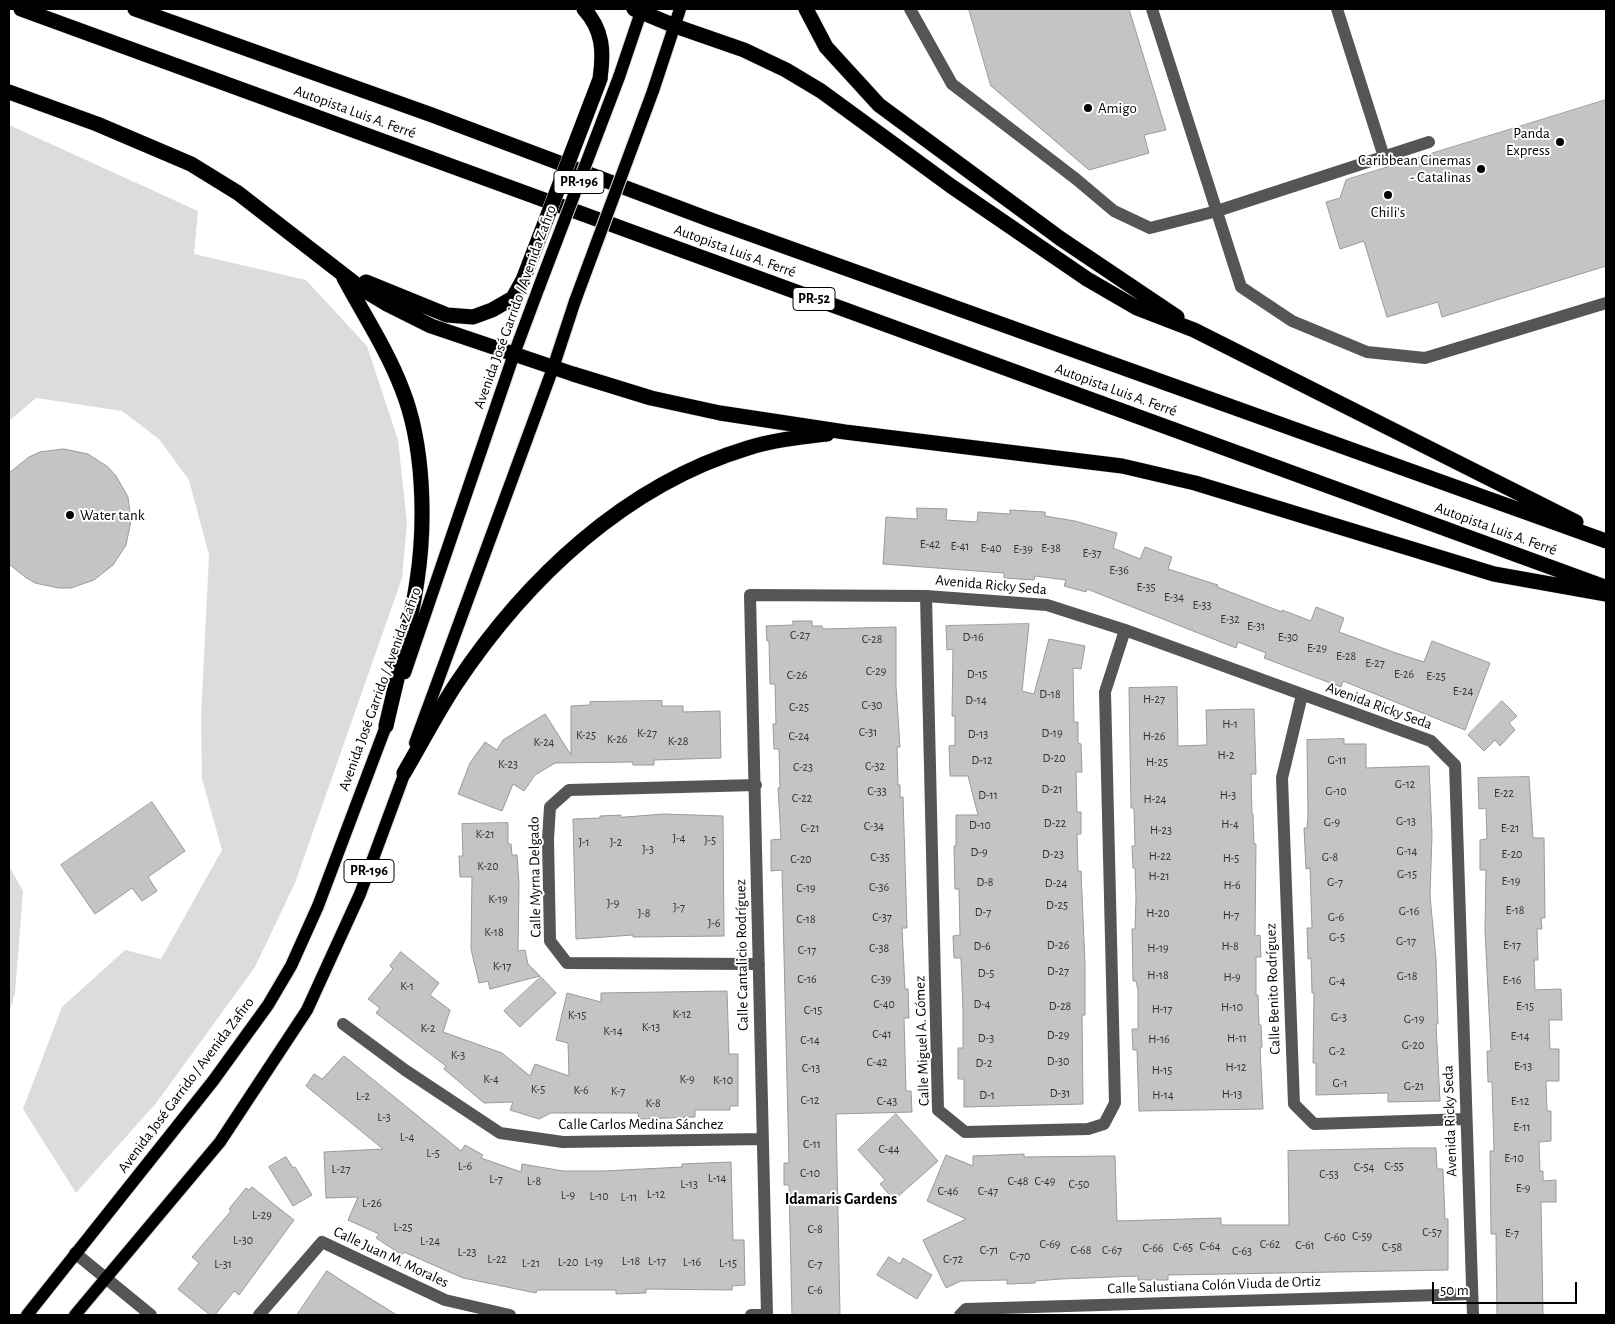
<!DOCTYPE html>
<html>
<head>
<meta charset="utf-8">
<style>
	body { margin:0 }
	#map { position:relative; width:1615px; height:1324px; overflow:hidden; background:#fff; font-family:"Alegreya Sans",sans-serif }
	canvas { display:block }
	.frame { position:absolute; inset:0; border:10px solid #000; pointer-events:none }
	.scale { position:absolute; left:1432px; top:1282px; width:145px; height:22px; box-sizing:border-box; border:2px solid #000; border-top:0; padding-left:6px; font-size:15px; line-height:18px; white-space:nowrap; color:#000; -webkit-text-stroke:4px #fff; paint-order:stroke }
</style>
</head>
<body>
<div id="map">
<canvas width="1615" height="1324"></canvas>
<div class="frame"></div>
<div class="scale">50 m</div>
</div>
<script>
const c = document.querySelector('canvas').getContext('2d');
c.lineJoin = 'round';
function paint(path, color) { c.fillStyle = color; c.fill(path, 'evenodd'); }
function stroke(path, color, width, dash) { c.strokeStyle = color; c.lineWidth = width; c.lineCap = dash ? 'butt' : 'round'; c.setLineDash(dash || []); c.stroke(path); }
function label(font, color, halo, rows, align = 'center') {
  c.font = font + ' "Alegreya Sans",sans-serif'; c.lineWidth = 4; c.setLineDash([]); c.textBaseline = 'middle'; c.strokeStyle = halo; c.fillStyle = color; for (const [text, x, y, turn = 0] of rows) {
    c.save(); c.translate(x, y); c.rotate((+turn || 0) * Math.PI / 180); c.textAlign = isNaN(turn) ? turn : align; if (halo) c.strokeText(text, 0, 0); c.fillText(text, 0, 0); c.restore();
  }
}
const green = new Path2D(`
	M9,125L198,211L194,254L306,280L367,346L398,440L407,523L402,578L295,883L255,967L157,1102L76,1193L23,1109L62,1007L125,950L161,959L222,850L202,779L201,717L209,555L189,480L159,439L122,411L36,398L9,421Z
	M9,866L23,891L15,994L9,1012Z`);
const building = new Path2D(`
	M969,9H1129L1166,130L1144,135L1149,153L1089,170L991,86Z
	M1606,100V266L1442,317L1438,302L1387,317L1364,241L1340,249L1326,202L1340,198L1346,180Z
	M64,449L88,454L108,467L116,476L128,497L131,521L126,545L113,565L94,580L71,588H59L35,583L25,577L9,564V473L29,457L40,452Z
	M917,508L947,509L946,520L977,522L978,512L1010,514V510L1045,512V516L1075,521L1117,533L1113,548L1140,559L1145,547L1172,557L1168,569L1218,585L1217,587L1282,612V610L1311,621L1316,607L1344,618L1339,632L1396,653L1424,662L1432,641L1490,663L1465,730L1343,681L1341,687L1264,658L1266,653L1238,642L1236,648L1087,589L1086,592L1064,586L1066,580L1035,576L1034,580L1004,578V573L883,564L886,517L917,519Z
	M793,621H812V626H822L823,629L896,627V686L900,747H897L898,785H900V797H903L907,928H902L905,989H908L909,1018H904L906,1091H911L912,1112L836,1114L840,1315H792L789,1185H784V1163H789L782,870L771,871V840L781,839L778,788H780L779,749H774L773,724H776L775,684H770L769,641H767L766,626L793,625Z
	M1029,624L1022,691L1034,694L1049,639L1085,646L1081,669L1073,668L1074,722H1078V743L1081,744L1082,772H1076L1077,812H1081V834H1077L1078,871H1081L1085,964V1015H1082L1083,1104L964,1107V1079H958V1048H963V1011L961,958H954L953,936L960,935L959,889H955L954,846H956V815H978L968,776H950L949,746L955,745V716H952L953,649L947,650L946,626Z
	M1177,687L1178,746L1207,745L1206,710L1254,709L1256,774H1251L1252,814H1253L1254,844H1256L1255,936L1260,935L1261,957H1256V995H1258L1259,1025H1261L1262,1047H1260L1263,1109L1139,1111L1137,1050H1133L1132,1029H1138V990L1136,981H1133L1132,929H1135L1136,898L1135,868H1133L1132,846H1135L1134,808H1131L1129,688Z
	M662,701V706H683V712L720,711L721,758L654,760V765H633V762L555,763L535,775L524,791L513,784L502,811L458,794L470,763L485,742L497,750L503,740L545,714L571,755V706L590,705V702Z
	M1502,701L1517,716L1509,723L1515,730L1500,746L1495,740L1484,751L1468,735Z
	M1344,739V744H1366V768L1429,766L1432,834L1430,896L1436,959L1438,1024H1436L1440,1101L1388,1102V1093L1316,1095V1063H1313L1314,993H1312L1311,958L1308,959L1307,928H1312L1310,868L1306,869L1304,828H1307L1308,816L1307,740Z
	M1529,777L1533,838H1544L1545,918H1541L1542,929H1537L1538,960H1534L1535,990L1561,989L1562,1020H1549L1550,1049H1559V1081H1546L1547,1111H1551V1141L1539,1142L1540,1171H1543V1181L1556,1180V1202H1541L1543,1315H1497L1496,1234H1491L1490,1151H1494L1492,1082H1488L1487,1051H1491L1485,930L1486,870H1480V840L1487,839L1486,808L1479,809L1478,778Z
	M152,802L185,851L148,877L157,891L142,901L132,888L95,914L61,865Z
	M664,814L723,816L724,936L633,937V935L576,939L573,819L600,818V816L621,815V817Z
	M508,823V844H511L512,855H517L519,884L518,951L525,950L528,964L540,976L490,989L488,981L479,983L471,949L472,877H460L459,856H463L462,824Z
	M401,952L439,983L430,995L450,1010L443,1032L502,1053L530,1076L535,1064L569,1076L568,1043L556,1040L567,993L601,1002V993L727,991L729,1054H738V1106H730V1110H695V1117L639,1119L638,1113H551L539,1119L510,1110L513,1102L484,1103L444,1069L446,1066L376,1013L380,1008L368,999L393,969L390,966Z
	M541,977L556,993L520,1027L504,1011Z
	M344,1056L461,1151L465,1145L483,1155L481,1158L521,1172L522,1164L563,1171H604L682,1167V1164L731,1162L733,1240H744L745,1285L732,1286V1290L646,1289V1293L616,1294V1290H537L536,1293L463,1278L404,1252L402,1255L376,1238L379,1234L348,1220L358,1197L326,1198L324,1152L383,1149L306,1086L314,1074L322,1079Z
	M896,1114L938,1161L894,1200L880,1184L885,1180L858,1150Z
	M1408,1148H1436L1437,1169H1443L1445,1219H1448V1270L1168,1275V1280H1138V1276L1061,1279L1035,1281V1283L1007,1284V1280L961,1281L946,1288L923,1240L966,1219L927,1201L946,1155L973,1166V1156L1024,1154V1157L1115,1156L1117,1221L1221,1218V1225H1289L1288,1151Z
	M286,1157L293,1168L295,1167L312,1195L293,1206L269,1167Z
	M252,1187L294,1220L239,1295L234,1291L215,1315H210L178,1289L199,1263L192,1257L231,1211L229,1209L246,1188L249,1190Z
	M889,1257L900,1264L903,1258L932,1275L917,1299L877,1275Z
	M327,1271L350,1286L397,1315H297Z`);
const minor = new Path2D(`
	M910,9L952,84L1076,179L1114,211L1150,228L1217,211L1429,142
	M1152,9L1241,287L1292,321L1367,352L1425,358L1606,303
	M1337,9L1384,157
	M926,596L938,1110L965,1132L1088,1129L1104,1124L1115,1103L1105,692L1125,630
	M1302,695L1282,778L1294,1104L1314,1124L1466,1119
	M756,785L569,790L550,807L548,839L550,941L567,963L759,964
	M343,1024L405,1070L500,1133L563,1142L762,1139
	M75,1253L151,1315
	M259,1315L322,1242L445,1300L510,1315
	M751,1315H767
	M767,1315L750,595L926,596L1047,605L1125,630L1431,741L1455,765L1473,1315
	M960,1315L966,1309L1472,1294`);
const major = new Path2D(`
	M619,77L642,9
	M653,91L680,9
	M405,673L514,354L539,287
	M415,743L553,368L575,301
	M27,1315L213,1081L268,1005L291,966L318,906L389,718
	M75,1315L220,1142L307,1010L360,894L408,764`);
const highway = new Path2D(`
	M21,9L1605,587
	M135,9L432,115L711,220L1606,541
	M584,9C603,30 604,51 600,79
	M634,9L675,26L744,50L786,70L821,91L951,186L1087,279L1137,308L1194,330L1576,522
	M806,9L826,47L879,105L1061,239L1177,317
	M9,92L97,124L191,164L238,193L362,289L387,304L431,326L573,374L651,398L720,413L845,432L1122,466L1195,483L1494,574L1606,594
	M344,278C364,315 387,350 402,389C424,444 426,522 417,581C410,629 397,678 386,726
	M366,282L447,315L473,317L492,310L513,298L523,280
	M404,773C421,744 437,713 456,684C526,579 625,485 748,448C773,440 801,437 827,434`);
const majorBridge = new Path2D(`
	M539,287L619,77
	M575,301L653,91`);
const highwayBridge = new Path2D(`
	M523,280L600,79`);
const markers = [
	[1088,108,5,"#000"],
	[1560,142,5,"#000"],
	[1481,169,5,"#000"],
	[1388,195,5,"#000"],
	[70,515,5,"#000"]
];
const numberNames = [
	["E-42",930,544],
	["E-41",960,546],
	["E-40",991,548],
	["E-38",1051,548],
	["E-39",1023,549],
	["E-37",1092,553],
	["E-36",1119,570],
	["E-35",1146,587],
	["E-34",1174,597],
	["E-33",1202,605],
	["E-32",1230,619],
	["E-31",1256,626],
	["C-27",800,635],
	["D-16",973,637],
	["E-30",1288,637],
	["C-28",872,639],
	["E-29",1317,648],
	["E-28",1346,656],
	["E-27",1375,663],
	["C-29",876,671],
	["D-15",977,674],
	["E-26",1404,674],
	["C-26",797,675],
	["E-25",1436,676],
	["E-24",1463,691],
	["D-18",1050,694],
	["H-27",1154,699],
	["D-14",976,700],
	["C-30",872,705],
	["C-25",799,707],
	["H-1",1230,724],
	["C-31",868,732],
	["K-27",647,733],
	["D-19",1052,733],
	["D-13",978,734],
	["K-25",586,735],
	["C-24",799,736],
	["H-26",1154,736],
	["K-26",617,739],
	["K-28",678,741],
	["K-24",544,742],
	["H-2",1226,755],
	["D-20",1054,758],
	["D-12",982,760],
	["G-11",1337,760],
	["H-25",1157,762],
	["K-23",508,764],
	["C-32",875,766],
	["C-23",803,767],
	["G-12",1405,784],
	["D-21",1052,789],
	["C-33",877,791],
	["G-10",1336,791],
	["E-22",1504,793],
	["D-11",988,795],
	["H-3",1228,795],
	["C-22",802,798],
	["H-24",1155,799],
	["G-13",1406,821],
	["G-9",1332,822],
	["D-22",1055,823],
	["H-4",1230,824],
	["D-10",980,825],
	["C-34",874,826],
	["C-21",810,828],
	["E-21",1510,828],
	["H-23",1161,830],
	["K-21",485,834],
	["J-4",679,838],
	["J-5",710,840],
	["J-1",584,842],
	["J-2",616,842],
	["J-3",648,849],
	["G-14",1407,851],
	["D-9",979,852],
	["D-23",1053,854],
	["E-20",1512,854],
	["H-22",1160,856],
	["C-35",880,857],
	["G-8",1330,857],
	["H-5",1231,858],
	["C-20",801,859],
	["K-20",488,866],
	["G-15",1407,874],
	["H-21",1159,876],
	["E-19",1511,881],
	["D-8",985,882],
	["G-7",1335,882],
	["D-24",1056,883],
	["H-6",1232,885],
	["C-36",879,887],
	["C-19",806,888],
	["K-19",498,899],
	["J-9",613,903],
	["D-25",1057,905],
	["J-7",679,907],
	["E-18",1515,910],
	["G-16",1409,911],
	["D-7",983,912],
	["J-8",644,913],
	["H-20",1158,913],
	["H-7",1231,915],
	["C-37",882,917],
	["G-6",1336,917],
	["C-18",806,919],
	["J-6",714,923],
	["K-18",494,932],
	["G-5",1337,937],
	["G-17",1406,941],
	["D-26",1058,945],
	["E-17",1512,945],
	["D-6",982,946],
	["H-8",1230,946],
	["C-38",879,948],
	["H-19",1158,948],
	["C-17",807,950],
	["K-17",502,966],
	["D-27",1058,971],
	["D-5",986,973],
	["H-18",1158,975],
	["G-18",1407,976],
	["H-9",1232,977],
	["C-16",807,979],
	["C-39",881,979],
	["E-16",1512,980],
	["G-4",1337,981],
	["K-1",407,986],
	["C-40",884,1004],
	["D-4",982,1004],
	["D-28",1060,1006],
	["E-15",1525,1006],
	["H-10",1232,1007],
	["H-17",1162,1009],
	["C-15",813,1010],
	["K-12",682,1014],
	["K-15",577,1015],
	["G-3",1339,1017],
	["G-19",1414,1019],
	["K-13",651,1027],
	["K-2",428,1028],
	["K-14",613,1031],
	["C-41",882,1034],
	["D-29",1058,1035],
	["E-14",1520,1036],
	["D-3",986,1038],
	["H-11",1237,1038],
	["H-16",1159,1039],
	["C-14",810,1040],
	["G-20",1413,1045],
	["G-2",1337,1051],
	["K-3",458,1055],
	["D-30",1058,1061],
	["C-42",877,1062],
	["D-2",984,1063],
	["E-13",1523,1066],
	["H-12",1236,1067],
	["C-13",811,1068],
	["H-15",1162,1070],
	["K-4",491,1079],
	["K-9",687,1079],
	["K-10",723,1080],
	["G-1",1340,1083],
	["G-21",1414,1086],
	["K-5",538,1089],
	["K-6",581,1090],
	["K-7",618,1091],
	["D-31",1060,1093],
	["H-13",1232,1094],
	["D-1",987,1095],
	["H-14",1163,1095],
	["L-2",363,1096],
	["C-12",810,1100],
	["C-43",887,1101],
	["E-12",1520,1101],
	["K-8",653,1103],
	["L-3",384,1117],
	["E-11",1522,1127],
	["L-4",407,1137],
	["C-11",812,1144],
	["C-44",889,1149],
	["L-5",433,1153],
	["E-10",1514,1158],
	["L-6",465,1166],
	["C-55",1394,1166],
	["C-54",1364,1167],
	["L-27",341,1169],
	["C-10",810,1173],
	["C-53",1329,1174],
	["L-14",717,1178],
	["L-7",496,1179],
	["L-8",534,1181],
	["C-48",1018,1181],
	["C-49",1045,1181],
	["L-13",689,1184],
	["C-50",1079,1184],
	["E-9",1523,1188],
	["C-46",948,1191],
	["C-47",988,1191],
	["L-12",656,1194],
	["L-9",568,1195],
	["L-10",599,1196],
	["L-11",629,1197],
	["L-26",372,1203],
	["L-29",262,1215],
	["L-25",403,1227],
	["C-8",815,1229],
	["C-57",1432,1232],
	["E-7",1512,1233],
	["C-59",1362,1236],
	["C-60",1335,1237],
	["L-30",243,1240],
	["L-24",430,1241],
	["C-69",1050,1244],
	["C-62",1270,1244],
	["C-61",1305,1245],
	["C-64",1210,1246],
	["C-65",1183,1247],
	["C-58",1392,1247],
	["C-66",1153,1248],
	["C-71",989,1250],
	["C-68",1081,1250],
	["C-67",1112,1250],
	["C-63",1242,1251],
	["L-23",467,1252],
	["C-70",1020,1256],
	["L-22",497,1259],
	["C-72",953,1259],
	["L-18",631,1261],
	["L-17",657,1261],
	["L-20",568,1262],
	["L-19",594,1262],
	["L-16",692,1262],
	["L-21",531,1263],
	["L-15",728,1263],
	["L-31",223,1264],
	["C-7",815,1264],
	["C-6",815,1290]
];
const shields = [
	[579,182,50],
	[814,299,42],
	[369,871,50]
];
const shieldNames = [
	["PR-196",579,182],
	["PR-52",814,299],
	["PR-196",369,871]
];
const poiNames = [
	["Amigo",1098,108],
	["Panda",1550,133,"right"],
	["Express",1550,150,"right"],
	["Caribbean Cinemas",1471,160,"right"],
	["- Catalinas",1471,177,"right"],
	["Chili's",1388,212,"center"],
	["Water tank",80,515]
];
const streetNames = [
	["Autopista Luis A. Ferré",355,112,20],
	["Autopista Luis A. Ferré",735,251,20],
	["Avenida José Garrido / Avenida Zafiro",515,307,-70],
	["Autopista Luis A. Ferré",1116,390,20],
	["Autopista Luis A. Ferré",1496,529,20],
	["Avenida Ricky Seda",991,585,5],
	["Avenida José Garrido / Avenida Zafiro",380,689,-70],
	["Avenida Ricky Seda",1379,706,20],
	["Calle Myrna Delgado",535,877,-91],
	["Calle Cantalicio Rodríguez",742,955,-91],
	["Calle Benito Rodríguez",1273,989,-92],
	["Calle Miguel A. Gómez",922,1041,-92],
	["Avenida José Garrido / Avenida Zafiro",186,1085,-53],
	["Avenida Ricky Seda",1450,1121,-92],
	["Calle Carlos Medina Sánchez",641,1124],
	["Calle Juan M. Morales",391,1257,25],
	["Calle Salustiana Colón Viuda de Ortiz",1214,1285,-2]
];
const neighbourhoodNames = [
	["Idamaris Gardens",841,1199]
];
paint(green, '#dcdcdc');
paint(building, '#c4c4c4');
stroke(building, '#999', 1);
stroke(major, '#dbdbdb', 14);
stroke(highway, '#dbdbdb', 16);
stroke(minor, '#555', 12);
stroke(major, '#000', 12);
stroke(highway, '#000', 15);
stroke(majorBridge, '#dbdbdb', 14, []);
stroke(highwayBridge, '#dbdbdb', 16, []);
stroke(majorBridge, '#000', 12);
stroke(highwayBridge, '#000', 15);
for (const [x, y, r, color] of markers) { const dot = new Path2D(); dot.arc(x, y, r, 0, 2 * Math.PI); c.fillStyle = color; c.fill(dot); stroke(dot, '#fff', 2); }
label('12px', '#313131', null, numberNames);
for (const [x, y, w] of shields) { const box = new Path2D(); box.roundRect(x - w / 2, y - 11.5, w, 23, 4); c.fillStyle = '#fff'; c.fill(box); stroke(box, '#000', 1); }
label('bold 14px', '#000', null, shieldNames);
label('15px', '#000', '#fff', poiNames, 'left');
label('15px', '#000', '#fff', streetNames);
label('bold 16px', '#000', '#fff', neighbourhoodNames);
</script>
</body>
</html>
